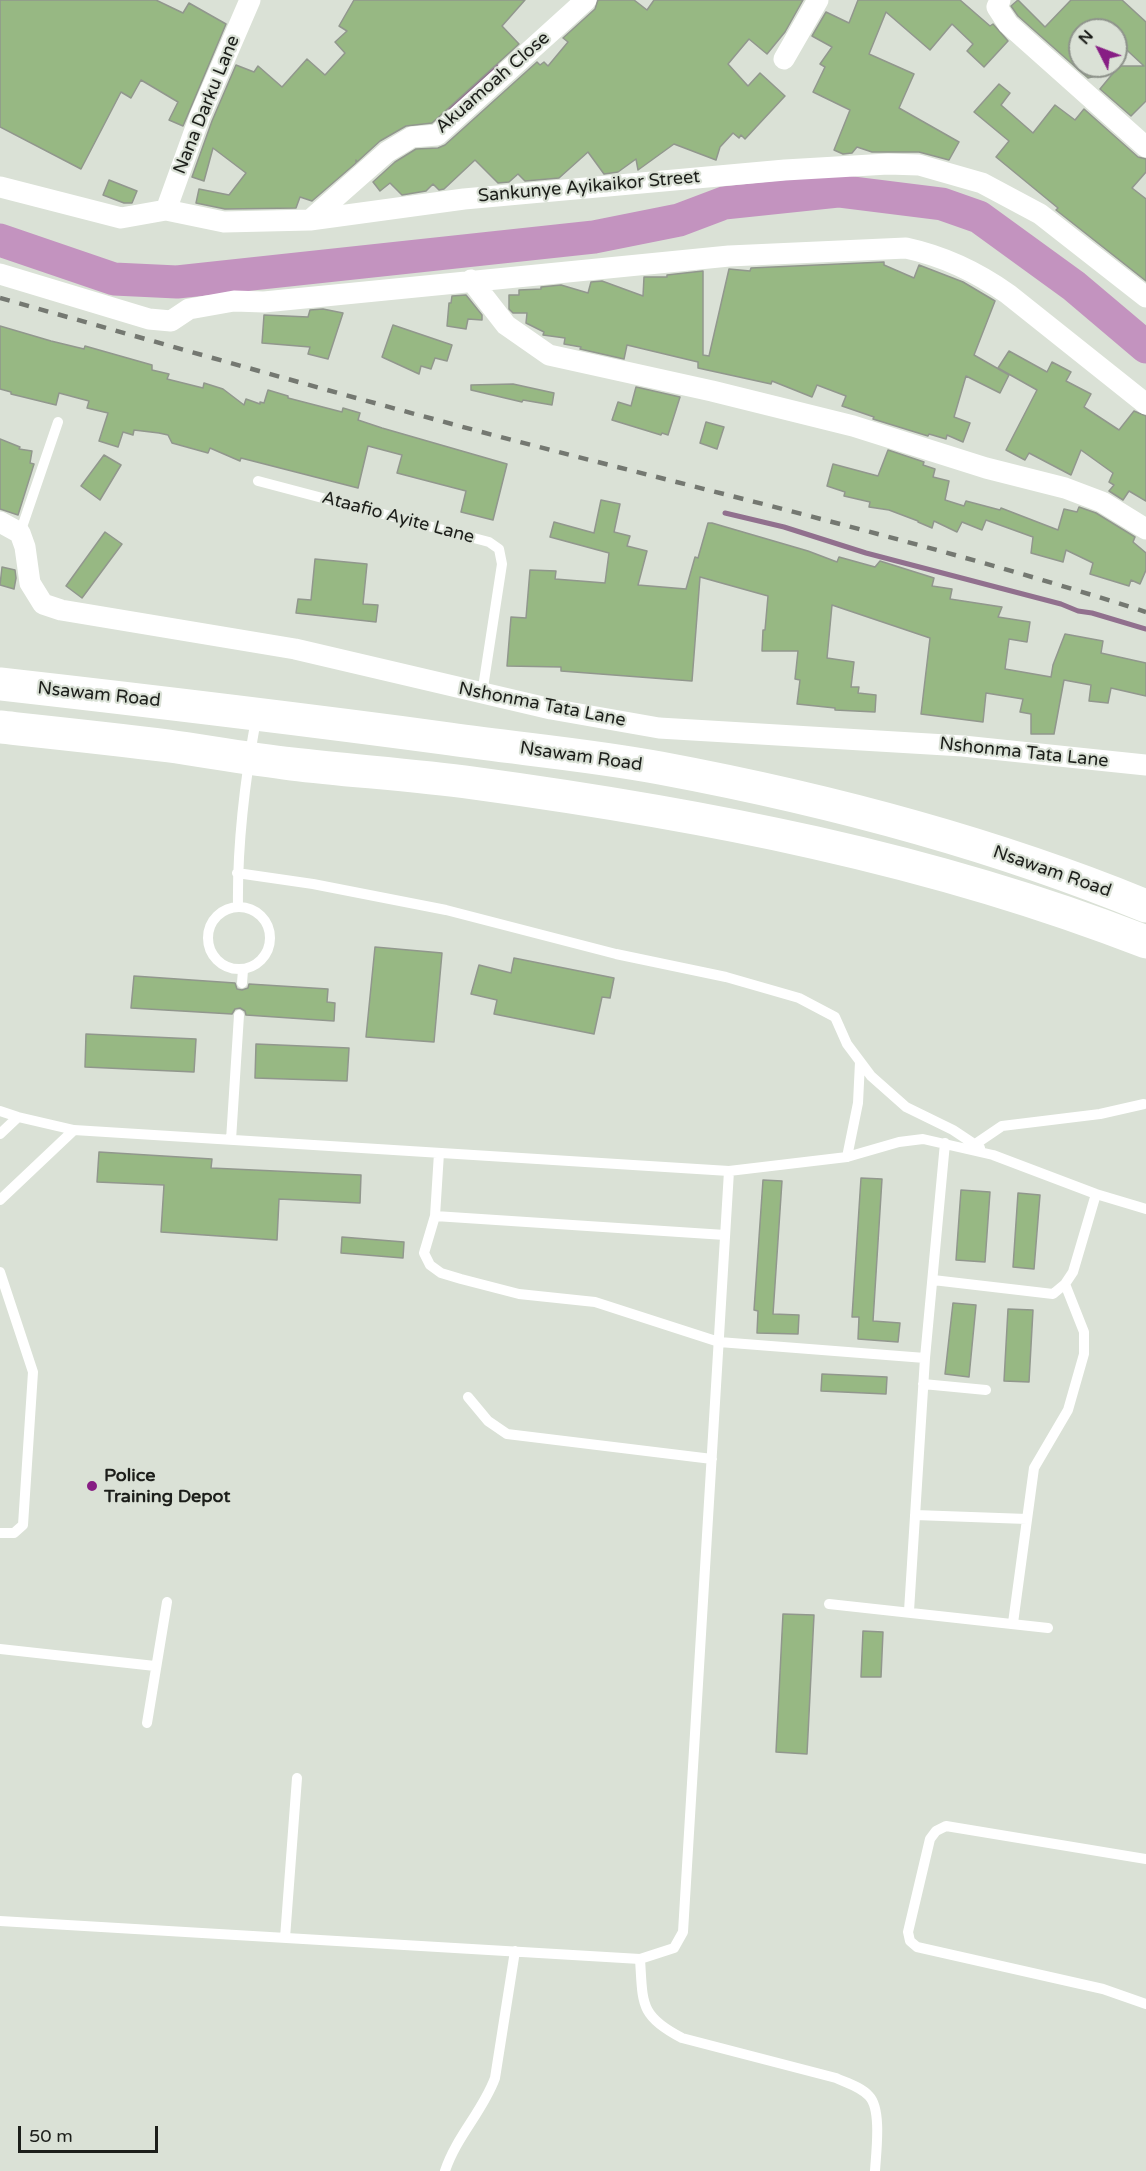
<!DOCTYPE html>
<html>
<head>
<meta charset="utf-8">
<style>
	body { margin:0 }
	#map { position:relative; width:1146px; height:2171px; overflow:hidden; background:#dae1d6; font-family:"Varela Round",sans-serif }
	canvas { display:block }
	.north { position:absolute; left:1068px; top:18px; width:60px; height:60px; box-sizing:border-box; background:#dae1d6; border:2px solid #8e938b; border-radius:50%; rotate:312deg; font-size:16px; font-weight:700; line-height:24px; text-align:center; color:#1c1e1a }
	.north::after { content:''; display:block; margin:auto; width:21px; height:27px; background:#871e84; clip-path:polygon(50% 0,100% 100%,50% 72%,0 100%) }
	.scale { position:absolute; left:18px; top:2126px; width:140px; height:27px; box-sizing:border-box; border:3px solid #1c1e1a; border-top:0; padding-left:8px; font-size:18px; line-height:21px; white-space:nowrap; color:#1c1e1a; -webkit-text-stroke:4px #dae1d6; paint-order:stroke }
</style>
</head>
<body>
<div id="map">
<canvas width="1146" height="2171"></canvas>
<div class="north">N</div>
<div class="scale">50 m</div>
</div>
<script>
const c = document.querySelector('canvas').getContext('2d');
c.lineJoin = 'round';
function stroke(path, color, width, dash) { c.strokeStyle = color; c.lineWidth = width; c.lineCap = dash ? 'butt' : 'round'; c.setLineDash(dash || []); c.stroke(path); }
function paint(path, color) { c.fillStyle = color; c.fill(path, 'evenodd'); }
function label(font, color, halo, rows, align = 'center') {
  c.font = font + ' "Varela Round",sans-serif'; c.lineWidth = 4.5; c.setLineDash([]); c.textBaseline = 'middle'; c.strokeStyle = halo; c.fillStyle = color; for (const [text, x, y, turn = 0] of rows) {
    c.save(); c.translate(x, y); c.rotate((+turn || 0) * Math.PI / 180); c.textAlign = isNaN(turn) ? turn : align; if (halo) c.strokeText(text, 0, 0); c.fillText(text, 0, 0); c.restore();
  }
}
const stream = new Path2D(`
	M449,107L497,67
	M725,513L784,527L866,553L1061,604L1078,611L1092,613L1146,629`);
const river = new Path2D(`
	M0,240L114,279L177,282L594,237L679,220L724,203L838,191L942,204L979,217L1074,286L1146,347`);
const building = new Path2D(`
	M0,0H156L183,13L189,3L226,24L183,126L169,120L178,102L141,80L131,98L121,92L81,169L0,127Z
	M354,0H525L502,26L519,44L432,123L406,126L380,141L357,162L356,160V163L312,201L300,197L296,208L225,209L196,203L199,189L229,195L246,173L213,148L204,181L192,177L212,121L236,65L254,72L258,66L282,87L307,59L325,75L345,53L335,42L347,31L339,26Z
	M598,0H634L647,10L654,0H803L785,32L767,54L749,39L728,64L748,86L760,73L785,96L745,139L741,135L739,138L733,133L720,147L716,160L674,144L638,170L636,159L618,172L604,174L588,152L559,178L525,181L518,174L509,182L498,183L475,160L444,189L439,190L433,184L426,191L402,195L390,183L380,191L373,182L395,162L416,149L438,148L445,145L537,62L540,65L544,62L548,66L568,42L563,38L595,9Z
	M858,0H960L990,26L993,24L1008,41L984,67L967,51L973,44L952,24L930,50L886,12L869,54L914,74L899,108L959,142L949,160L919,152H872L857,147L852,153L843,154L834,150L850,110L813,92L825,67L820,64L832,47L812,36L826,12L849,23Z
	M1018,0L1045,27L1071,0H1122L1146,22V101L1131,116L1100,89L1119,66H1144L1116,40V30H1106L1100,25L1095,30H1080V66H1114L1115,71L1088,78L1018,16L1011,6Z
	M999,84L1010,93L1001,105L1033,133L1055,105L1075,120L1084,109L1138,157L1146,159V172L1132,188L1146,199V281L1056,210L1058,208L996,157L1009,141L974,112Z
	M109,180L137,191L132,203H124L103,195Z
	M884,262V265L914,278L919,265L963,282L995,301L974,355L1009,375L1000,393L966,376L954,417L970,423L963,442L947,435L946,439L929,434L928,436L873,419L874,417L842,406L846,396L817,385L812,397L772,381L771,384L698,368V362L627,345L624,359L580,349L581,347L564,344L565,338L543,335L544,332L526,323L527,313H513L509,309V295H519V290L541,289V287L561,285L588,293L591,282L602,281L643,296L644,277H667V275L703,271V355L709,356L729,269L750,271L751,268Z
	M466,295L482,315V320L468,319L466,329L447,326L449,303H451L452,296Z
	M323,309L343,313L328,359L308,354L310,347L262,343L264,315L308,317L310,310Z
	M393,325L452,345L447,361L435,358L431,369L421,366L419,374L382,357Z
	M0,326L51,341L84,349L85,346L152,365V370L169,374L167,379L203,388L204,383L223,389L244,405L246,399L260,404V402L264,403L268,390L288,396V398L342,412L343,408L360,413L358,420L382,428L507,464L493,520L461,512L466,491L397,473L402,455L368,446L358,488L241,458L240,461L210,448L208,453L172,443L168,435L159,433L134,430L133,435L123,432L118,447L99,441L108,413L87,408L89,401L59,393L56,405L11,394V392L0,389Z
	M1009,351L1047,372L1052,362L1071,372L1066,381L1091,394L1084,407L1119,430L1134,411L1146,416V501L1129,491L1123,500L1109,491L1114,485L1109,482L1113,473L1081,450L1071,475L1029,453L1025,460L1006,450L1037,390L998,368Z
	M513,384L554,393L552,405L523,400L522,402L471,390V385Z
	M636,387L680,397L668,435L662,433L661,435L612,420L618,402L631,406Z
	M706,422L724,427L717,449L700,443Z
	M0,439L20,447L19,449L32,451L30,463L34,464L18,515L0,509Z
	M888,450L924,462L923,465L935,469L933,477L949,481L945,500L964,506L966,501L1000,510L1001,508L1058,530L1064,509L1077,512L1079,507L1096,513L1135,537L1133,542L1146,553V570L1140,584L1131,580L1129,586L1090,574L1093,563L1066,550L1063,562L1031,553L1033,537L986,520L982,530L962,522L957,532L934,521L932,528L918,522V521L889,510L869,507L870,502L844,496L845,492L827,486L833,464L878,476Z
	M104,455L121,465L100,500L81,486Z
	M601,500L620,504L614,532L630,536L627,546L647,551L638,585L686,589L695,557L698,558L708,523H712L808,551L837,562L839,557L875,567L880,561L934,578L932,586L952,589L950,599L1002,607L998,617L1030,622L1027,642L1009,639L1005,669L1051,677L1053,665L1065,634L1103,641L1101,653L1146,663V696L1111,688L1108,703L1089,701L1091,685L1064,680L1054,734H1031V714L1020,712L1023,699L986,693L983,722L921,714L930,638L832,605L827,658L854,662L851,687H859L858,693L876,695L875,712L835,710V708L797,704L800,680L795,679L798,651H762L763,630H765L768,596L700,577L692,681L561,671V667L507,666L511,617L526,618L530,570L556,571L555,579L605,583L609,553L550,537L554,522L594,533Z
	M105,532L122,544L82,598L66,586Z
	M315,559L367,564L363,604L378,605L376,622L296,613L298,599L311,600Z
	M2,567L15,570L16,578L14,589L0,585Z
	M375,947L442,953L434,1042L366,1037Z
	M514,958L614,978L610,998L602,997L594,1034L494,1014L497,1000L471,994L479,965L511,973Z
	M134,976L235,983L237,989L242,990L248,988L249,984L328,989L327,1002L335,1003L334,1021L246,1015L245,1011L240,1008L235,1009L232,1014L131,1008Z
	M86,1034L196,1039L194,1072L85,1067Z
	M256,1044L349,1048L347,1081L255,1078Z
	M99,1152L212,1159L211,1168L361,1175L360,1203L279,1199L277,1240L161,1232L164,1185L97,1182Z
	M861,1178L882,1179L873,1321L900,1323L898,1342L858,1339L859,1317H852Z
	M763,1180L782,1181L773,1314L799,1315L798,1334L757,1333L758,1311L754,1310Z
	M961,1190L990,1192L985,1262L956,1260Z
	M1018,1193L1040,1195L1034,1269L1013,1267Z
	M342,1237L404,1242L403,1258L341,1253Z
	M953,1303L976,1305L969,1377L945,1374Z
	M1008,1309L1033,1310L1029,1382L1004,1381Z
	M822,1374L887,1377L886,1394L821,1391Z
	M783,1614L814,1615L807,1754L776,1752Z
	M863,1631L883,1632L881,1677H861Z`);
const lane = new Path2D(`
	M258,481L489,542L499,549L502,564L482,694
	M20,533L58,422
	M237,873L313,884L446,910L616,954L726,977L799,998L835,1017L847,1044L871,1076L906,1107L953,1130L980,1148
	M238,907C237,844 245,780 256,719
	M208 938a31 31 0 1 1 62 0a31 31 0 1 1-62 0Z
	M242,983L243,970
	M0,1111L18,1117L74,1130L729,1171L847,1157L899,1142L923,1139L993,1155L1096,1194L1146,1209
	M0,1134L18,1117
	M231,1140L239,1015
	M974,1145L1002,1126L1100,1114L1144,1104
	M439,1153L435,1216L725,1235
	M847,1157L858,1103L860,1062
	M0,1200L74,1130
	M435,1216L424,1253L430,1265L441,1273L461,1279L519,1294L595,1302L719,1342L925,1358
	M0,1272L33,1372L23,1525L14,1533H0
	M933,1280L1053,1294L1065,1284L1073,1272L1096,1194
	M923,1384L986,1390
	M468,1397L488,1421L507,1434L712,1459
	M915,1515L1027,1519
	M829,1604L1048,1628
	M909,1611L925,1358L945,1143
	M1013,1623L1034,1468L1068,1410L1084,1354V1332L1065,1284
	M0,1649L155,1666
	M147,1723L167,1602
	M1146,1859L946,1826L936,1831L930,1839L908,1932L910,1941L917,1947L1103,1989L1146,2004
	M0,1921L640,1959L674,1948L683,1932L729,1171
	M285,1938L297,1778
	M640,1959C643,2003 639,2016 682,2038L836,2078C847,2083 861,2087 869,2096C882,2109 876,2153 875,2171
	M445,2171C456,2137 483,2111 495,2078L515,1951`);
const street = new Path2D(`
	M1000,0L997,7L1008,24L1146,147
	M784,59L818,0
	M0,187L121,218L166,210L224,222L310,220L464,199L785,170L888,164L919,165L982,183L1040,214L1146,297
	M166,210L200,116L250,0
	M310,220L387,152L412,137L437,135L586,0
	M0,274L149,319L171,321L189,309L234,301L264,302L729,256L906,248C943,256 977,272 1008,294L1146,404
	M471,280L506,325L549,355L712,391L853,426L986,468L1065,488L1102,502L1146,529
	M0,522L20,533L25,547L30,583L43,604L61,610L295,649L551,709L659,728L963,746L1146,765`);
const highway = new Path2D(`
	M0,684C150,701 300,719 450,739C520,749 591,755 660,768C826,799 990,842 1146,906
	M0,727C56,733 113,739 169,746C210,752 251,759 292,764C352,771 413,775 473,783C702,814 931,858 1146,942`);
const rail = new Path2D(`
	M0,298C171,346 341,395 512,440C724,495 938,545 1146,612`);
const markers = [
	[92,1486,6,"#871e84"]
];
const streetNames = [
	["Akuamoah Close",493,83,-41],
	["Nana Darku Lane",207,105,-68],
	["Sankunye Ayikaikor Street",589,187,-5],
	["Ataafio Ayite Lane",398,518,15],
	["Nsawam Road",99,695,6],
	["Nshonma Tata Lane",542,705,11],
	["Nshonma Tata Lane",1024,753,6],
	["Nsawam Road",581,757,8],
	["Nsawam Road",1052,872,19]
];
const poiNames = [
	["Police",104,1476],
	["Training Depot",104,1497]
];
stroke(stream, '#91708e', 5);
stroke(river, '#c393bf', 33);
paint(building, '#97b883');
stroke(building, '#91978d', 1.5);
stroke(lane, '#fff', 10);
stroke(street, '#fff', 21);
stroke(highway, '#fff', 33);
stroke(rail, '#747871', 4.5, [10, 10]);
for (const [x, y, r, color] of markers) { const dot = new Path2D(); dot.arc(x, y, r, 0, 2 * Math.PI); c.fillStyle = color; c.fill(dot); stroke(dot, '#dae1d6', 2); }
label('18px', '#1c1e1a', '#dae1d6', streetNames);
label('bold 18px', '#1c1e1a', '#dae1d6', poiNames, 'left');
</script>
</body>
</html>
